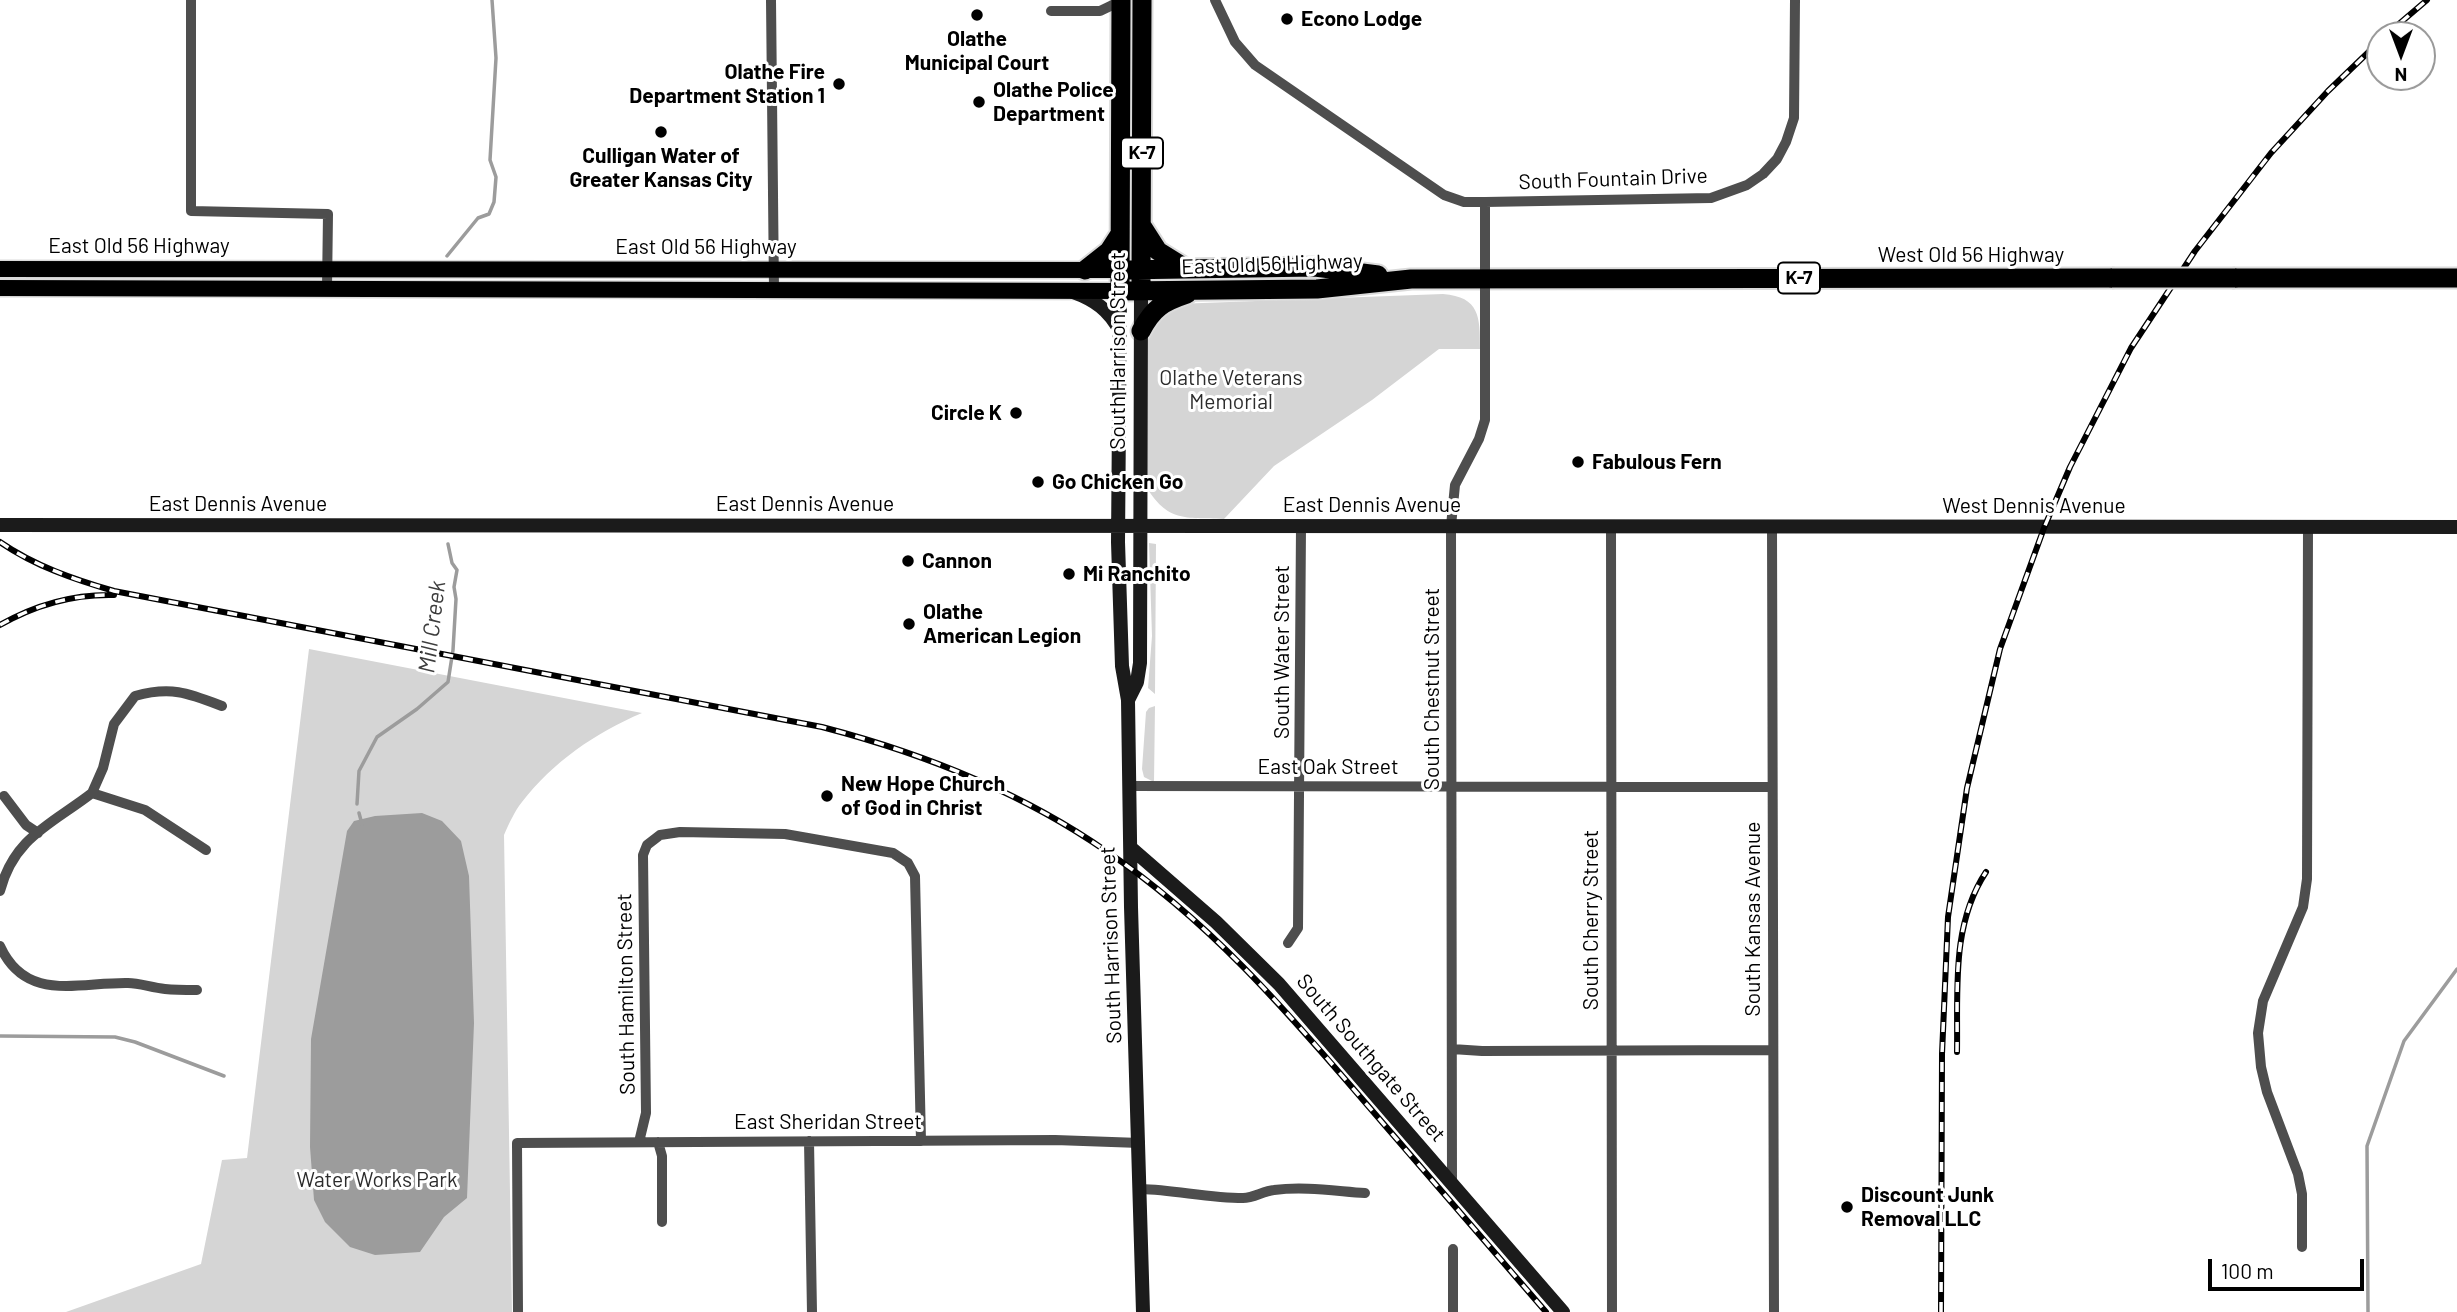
<!DOCTYPE html>
<html>
<head>
<meta charset="utf-8">
<style>
	body { margin:0 }
	#map { position:relative; width:2457px; height:1312px; overflow:hidden; background:#fff; font-family:Barlow,sans-serif }
	canvas { display:block }
	.north { position:absolute; left:2366px; top:21px; width:70px; height:70px; box-sizing:border-box; background:#fff; border:2px solid #999; border-radius:50%; rotate:180deg; font-size:19px; font-weight:700; line-height:28px; text-align:center; color:#000 }
	.north::after { content:''; display:block; margin:auto; width:24px; height:32px; background:#000; clip-path:polygon(50% 0,100% 100%,50% 72%,0 100%) }
	.scale { position:absolute; left:2208px; top:1259px; width:156px; height:32px; box-sizing:border-box; border:4px solid #000; border-top:0; padding-left:9px; font-size:21px; line-height:24px; white-space:nowrap; color:#000; -webkit-text-stroke:5px #fff; paint-order:stroke }
</style>
</head>
<body>
<div id="map">
<canvas width="2457" height="1312"></canvas>
<div class="north">N</div>
<div class="scale">100 m</div>
</div>
<script>
const c = document.querySelector('canvas').getContext('2d');
c.lineJoin = 'round';
function paint(path, color) { c.fillStyle = color; c.fill(path, 'evenodd'); }
function stroke(path, color, width, dash) { c.strokeStyle = color; c.lineWidth = width; c.lineCap = dash ? 'butt' : 'round'; c.setLineDash(dash || []); c.stroke(path); }
function label(font, color, halo, rows, align = 'center') {
  c.font = font + ' Barlow,sans-serif'; c.lineWidth = 6; c.setLineDash([]); c.textBaseline = 'middle'; c.strokeStyle = halo; c.fillStyle = color; for (const [text, x, y, turn = 0] of rows) {
    c.save(); c.translate(x, y); c.rotate((+turn || 0) * Math.PI / 180); c.textAlign = isNaN(turn) ? turn : align; if (halo) c.strokeText(text, 0, 0); c.fillText(text, 0, 0); c.restore();
  }
}
const green = new Path2D(`
	M1443,294C1480,297 1480,317 1480,349H1439L1372,400L1274,466L1224,519C1184,517 1168,523 1145,485L1144,332L1176,304Z
	M1149,543L1156,544L1155,694L1148,688L1152,636Z
	M309,649L642,713C595,733 553,762 522,802C514,812 509,824 504,835L512,1312H66L201,1264L222,1160L247,1158Z
	M1155,706L1154,782L1144,777L1142,769L1146,712L1149,708Z`);
const water = new Path2D(`
	M422,813L442,821L461,841L469,876L474,1023L467,1198L444,1217L420,1252L375,1255L350,1247L325,1222L314,1200L310,1147L311,1039L347,831L354,821L375,816Z`);
const stream = new Path2D(`
	M447,256L478,218L489,214L494,202L496,177L490,160L496,58L492,0
	M357,804L359,771L377,737L417,709L448,682L453,650L456,599L454,587L457,570L452,563L448,544
	M359,813L362,824
	M0,1036L115,1037L135,1042L224,1076
	M2368,1312L2367,1146L2404,1041L2457,969`);
const street = new Path2D(`
	M191,0V211L328,214L327,288
	M771,0L774,290
	M1215,0L1235,42L1255,65L1444,195L1464,202H1485L1711,198L1747,185L1763,174L1777,159L1786,142L1794,118L1795,0
	M1051,11H1100L1123,0
	M1611,527L1612,1312
	M1772,527L1774,1312
	M1130,786L1772,787
	M92,793L103,768L114,724L135,696C171,686 188,693 222,706
	M92,793L145,810L206,850
	M4,796L26,825L38,833
	M0,891C14,837 52,824 92,793
	M1288,943L1298,928L1301,527
	M0,946C26,1003 78,982 128,983C140,983 152,988 165,989C175,990 186,990 197,990
	M1452,1049L1482,1051L1772,1050
	M809,1141L812,1312
	M639,1142L646,1113L643,855L647,845L660,835L680,832L785,834L893,853L908,863L915,876L921,1141
	M658,1142L662,1156V1222
	M1452,1183L1451,526L1455,485L1479,439L1485,420V202
	M1141,1189C1175,1190 1209,1198 1243,1198C1254,1198 1263,1191 1274,1190C1304,1186 1335,1191 1365,1193
	M2302,1247V1194L2298,1174L2267,1092L2261,1067L2258,1033L2263,1001L2303,907L2307,879L2308,527
	M518,1312L517,1143L1055,1140L1140,1143
	M1453,1312V1249`);
const secondary = new Path2D(`
	M1120,291L1118,542L1122,666L1128,700L1131,907L1143,1312
	M1073,292C1095,300 1109,310 1120,331
	M0,525L2457,527
	M1128,700L1137,682L1140,663L1141,291
	M1131,848L1216,922L1279,984L1563,1312`);
const primary = new Path2D(`
	M0,269L1120,270
	M0,288L1120,291`);
const highway = new Path2D(`
	M1121,0L1120,291L1317,289L1411,279L2112,278
	M1142,226L1158,251L1187,269
	M1085,270L1109,251L1120,234
	M1120,270L1315,267L1378,275
	M2235,278H2457
	M1141,283L1142,0
	M1141,331C1153,308 1163,302 1187,294`);
const rail = new Path2D(`
	M2386,35L2427,0
	M0,542C35,566 73,579 114,591L822,727C922,753 1021,792 1106,851C1208,920 1284,1008 1363,1100C1424,1171 1485,1241 1546,1312
	M0,625C35,605 74,594 114,595
	M1957,1052C1958,990 1951,925 1986,872
	M1941,1312L1942,1054L1948,917L1967,788L2000,649L2044,528L2070,467L2131,348L2195,251L2271,153L2328,91L2380,41`);
const highwayBridge = new Path2D(`
	M2112,278H2235`);
const markers = [
	[977,15,7,"#000"],
	[1287,19,7,"#000"],
	[839,84,7,"#000"],
	[979,102,7,"#000"],
	[661,132,7,"#000"],
	[1016,413,7,"#000"],
	[1578,462,7,"#000"],
	[1038,482,7,"#000"],
	[908,561,7,"#000"],
	[1069,574,7,"#000"],
	[909,624,7,"#000"],
	[827,796,7,"#000"],
	[1847,1207,7,"#000"]
];
const shields = [
	[1142,153,42],
	[1799,278,42]
];
const shieldNames = [
	["K-7",1142,153],
	["K-7",1799,278]
];
const poiNames = [
	["Econo Lodge",1301,19],
	["Olathe",977,39,"center"],
	["Municipal Court",977,63,"center"],
	["Olathe Fire",825,72,"right"],
	["Department Station 1",825,96,"right"],
	["Olathe Police",993,90],
	["Department",993,114],
	["Culligan Water of",661,156,"center"],
	["Greater Kansas City",661,180,"center"],
	["Circle K",1002,413,"right"],
	["Fabulous Fern",1592,462],
	["Go Chicken Go",1052,482],
	["Cannon",922,561],
	["Mi Ranchito",1083,574],
	["Olathe",923,612],
	["American Legion",923,636],
	["New Hope Church",841,784],
	["of God in Christ",841,808],
	["Discount Junk",1861,1195],
	["Removal LLC",1861,1219]
];
const streetNames = [
	["South Fountain Drive",1613,179,-2],
	["East Old 56 Highway",139,246],
	["East Old 56 Highway",706,247],
	["West Old 56 Highway",1971,255],
	["East Old 56 Highway",1272,264,-2],
	["South Harrison Street",1118,351,-90],
	["East Dennis Avenue",238,504],
	["East Dennis Avenue",805,504],
	["East Dennis Avenue",1372,505],
	["West Dennis Avenue",2034,506],
	["South Water Street",1282,652,-90],
	["South Chestnut Street",1432,689,-90],
	["East Oak Street",1328,767],
	["South Kansas Avenue",1753,919,-90],
	["South Cherry Street",1591,920,-90],
	["South Harrison Street",1111,945,-92],
	["South Hamilton Street",626,994,-91],
	["South Southgate Street",1371,1058,49],
	["East Sheridan Street",828,1122]
];
const parkNames = [
	["Olathe Veterans",1231,378],
	["Memorial",1231,402],
	["Water Works Park",377,1180]
];
const waterNames = [
	["Mill Creek",432,627,-83]
];
paint(green, '#d5d5d5');
paint(water, '#9c9c9c');
stroke(stream, '#9c9c9c', 3.5);
stroke(primary, '#dbdbdb', 19);
stroke(highway, '#dbdbdb', 23);
stroke(street, '#4e4e4e', 10);
stroke(secondary, '#1b1b1b', 14);
stroke(primary, '#000', 16);
stroke(highway, '#000', 19);
stroke(rail, '#000', 6);
stroke(rail, '#fff', 3.5, [10]);
stroke(highwayBridge, '#dbdbdb', 23, []);
stroke(highwayBridge, '#000', 19);
for (const [x, y, r, color] of markers) { const dot = new Path2D(); dot.arc(x, y, r, 0, 2 * Math.PI); c.fillStyle = color; c.fill(dot); stroke(dot, '#fff', 2.5); }
for (const [x, y, w] of shields) { const box = new Path2D(); box.roundRect(x - w / 2, y - 15.5, w, 31, 5); c.fillStyle = '#fff'; c.fill(box); stroke(box, '#000', 2); }
label('bold 19px', '#000', null, shieldNames);
label('bold 21px', '#000', '#fff', poiNames, 'left');
label('21px', '#000', '#fff', streetNames);
label('21px', '#2c2c2c', '#fff', parkNames);
label('italic 23px', '#3d3d3d', '#fff', waterNames);
</script>
</body>
</html>
